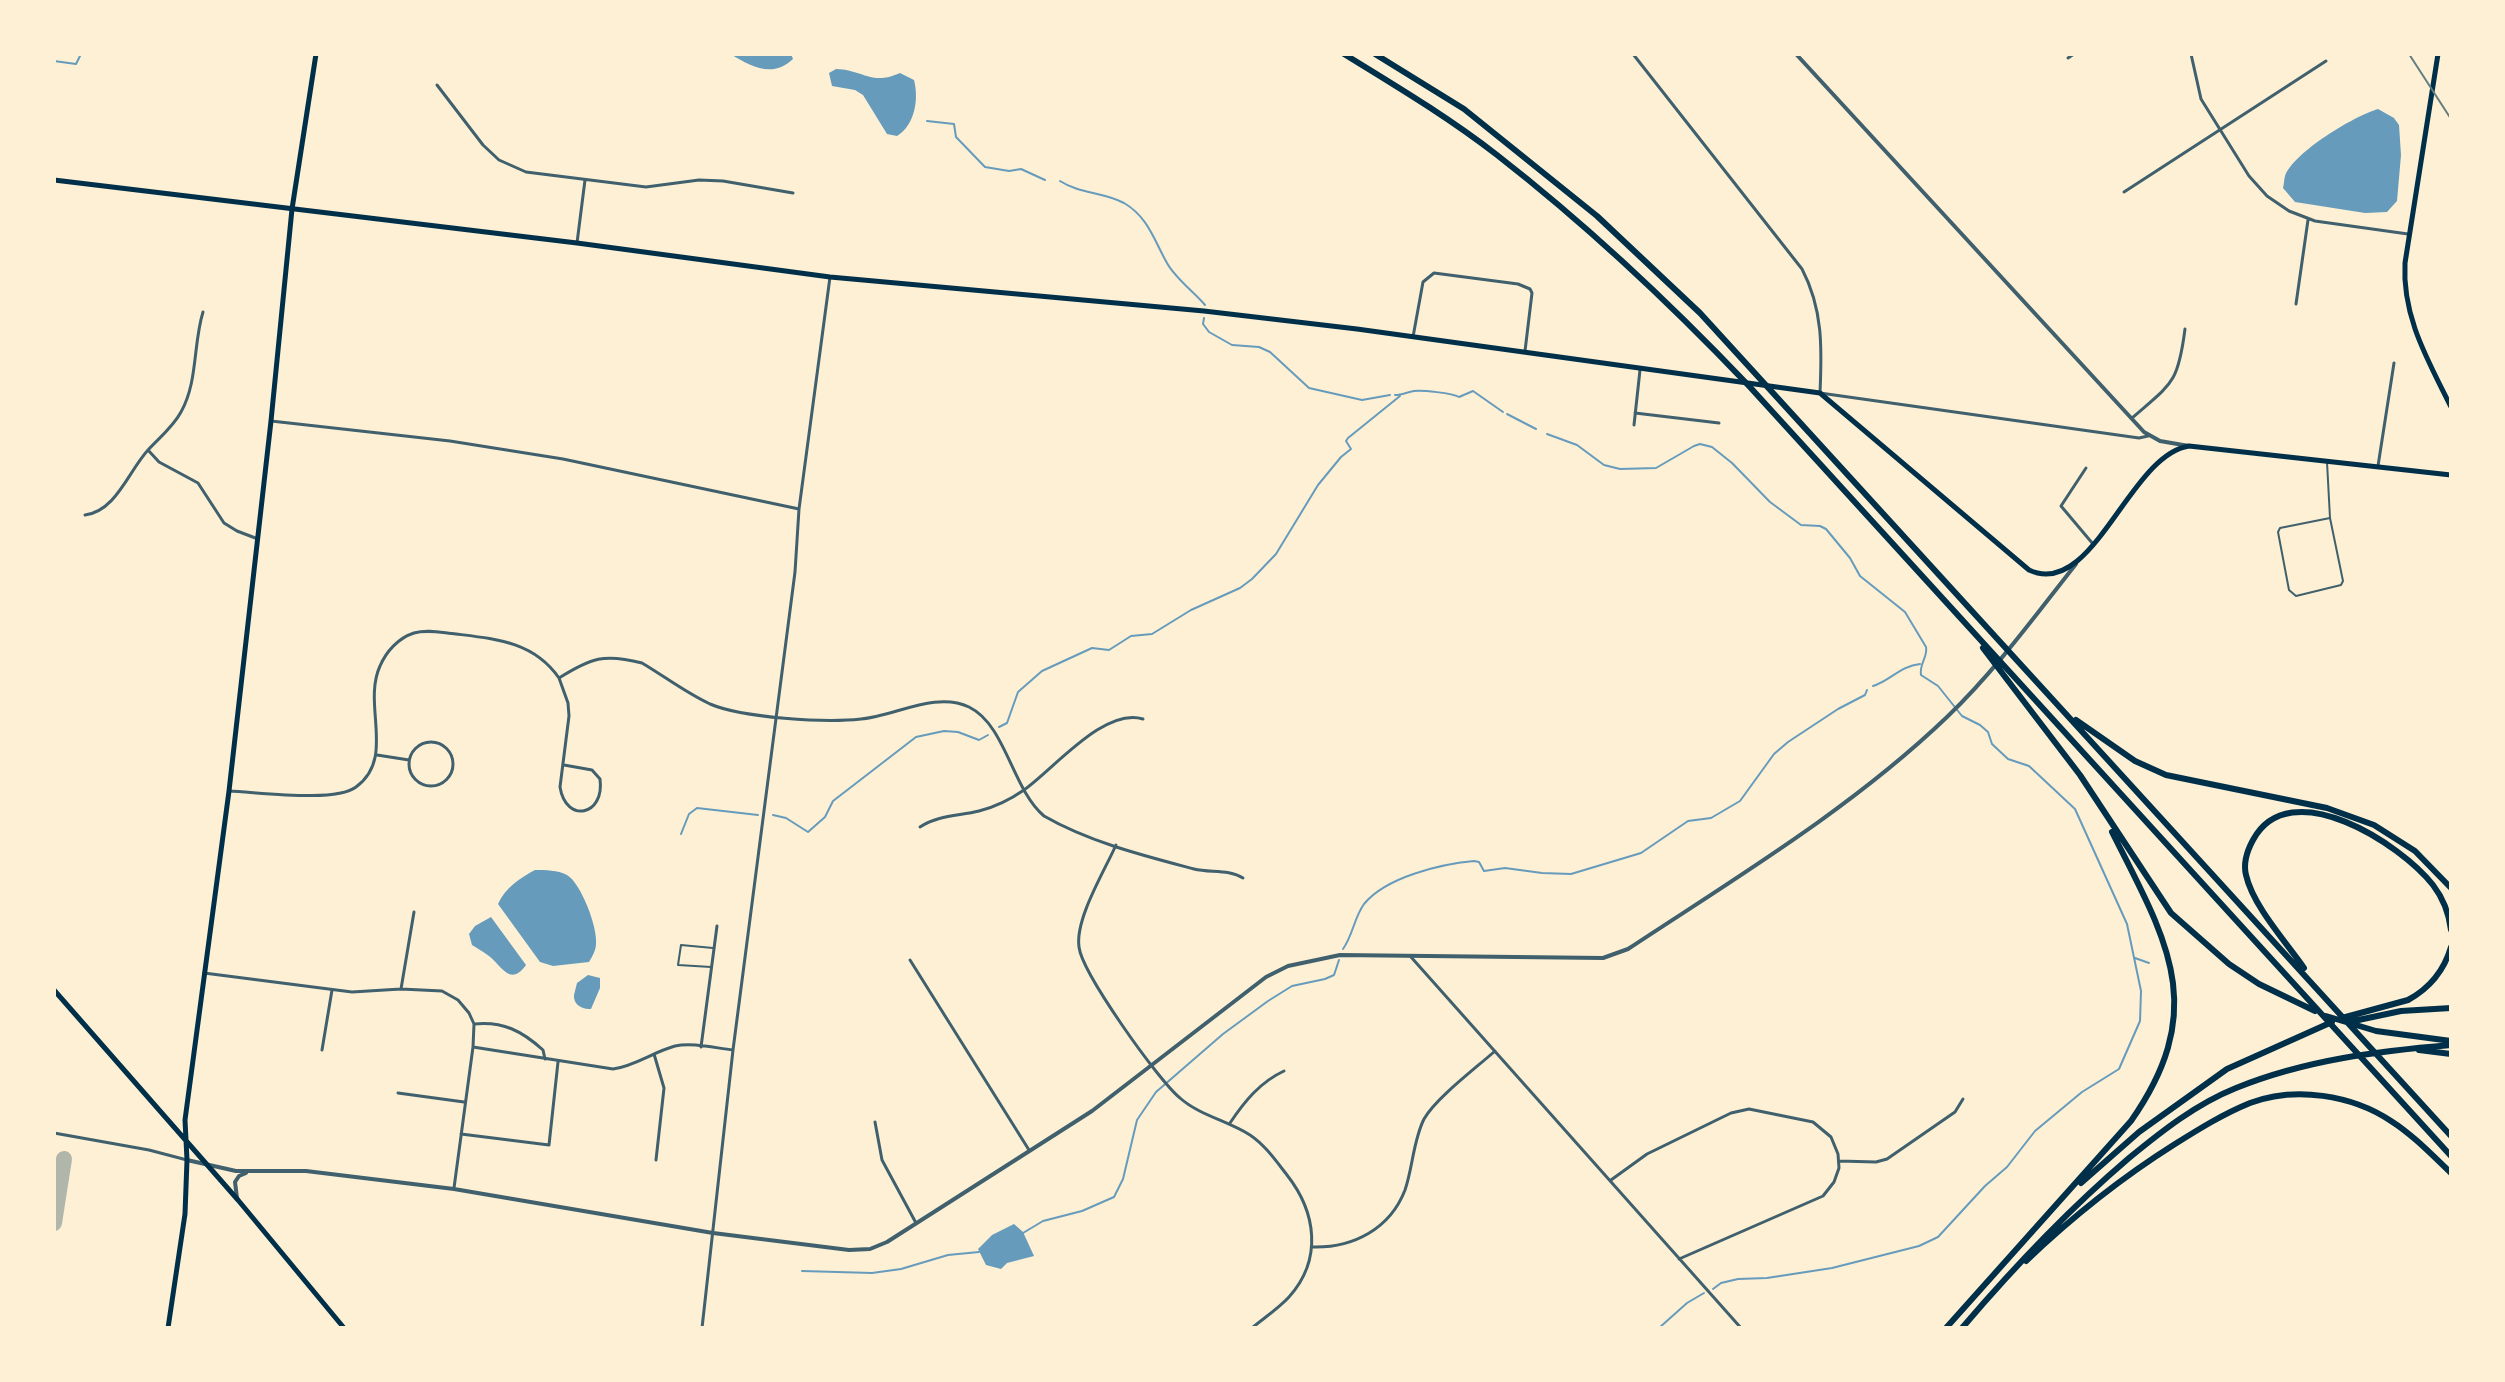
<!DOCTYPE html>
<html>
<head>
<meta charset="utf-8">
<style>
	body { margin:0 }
	#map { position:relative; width:2505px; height:1382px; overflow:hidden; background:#fdf0d5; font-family:"Space Grotesk",sans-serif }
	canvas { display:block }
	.frame { position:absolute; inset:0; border:56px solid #fdf0d5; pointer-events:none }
</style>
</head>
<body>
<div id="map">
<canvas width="2505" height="1382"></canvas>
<div class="frame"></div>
</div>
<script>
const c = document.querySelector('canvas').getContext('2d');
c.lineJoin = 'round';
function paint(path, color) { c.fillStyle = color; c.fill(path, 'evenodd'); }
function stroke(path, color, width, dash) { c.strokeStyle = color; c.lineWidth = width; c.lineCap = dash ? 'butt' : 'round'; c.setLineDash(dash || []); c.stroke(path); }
const water = new Path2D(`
	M730,54H791L793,59C772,79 751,66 730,54Z
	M836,69C864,70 871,86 900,73L914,80C919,99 915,125 897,136L887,134L863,95L855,90L832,86L829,73Z
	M2378,109L2394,118L2399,125L2401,155L2397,201L2387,212L2365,213L2295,202L2283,188C2284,184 2284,180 2285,176C2294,152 2354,116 2378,109Z
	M535,870C546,870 557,870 567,875C581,883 598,928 596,944C596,950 592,957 589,962L553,966L540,962L498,904C505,888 520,878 535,870Z
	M491,917L526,965C510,987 502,966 489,956C484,952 478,949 472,945L469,934L475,926Z
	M588,975L600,978V988L591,1009C582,1010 573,1004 574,995L577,983Z
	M1014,1224L1023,1232L1034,1256L1007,1263L1001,1269L986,1265L978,1249L992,1235Z`);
const stream = new Path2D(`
	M54,61L76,64L81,54
	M927,121L954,124L956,137L985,167L1009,171L1021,169L1045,180
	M1060,181C1080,194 1103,192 1124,203C1148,217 1154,240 1167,263C1175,278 1194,292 1205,305
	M1204,318L1203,324L1209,332L1232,345L1259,347L1270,352L1309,388L1362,400L1390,395
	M1395,395C1402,395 1407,392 1414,391C1422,390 1452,393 1459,397L1473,391L1503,412
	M1507,414L1536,429
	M1547,434L1577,445L1604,465L1620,469L1656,468L1694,446L1700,444L1712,447L1732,463L1770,502L1801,525L1820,526L1826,529L1850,558L1860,576L1905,612L1926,647C1928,657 1919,664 1921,675L1938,686L1962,716L1980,725L1988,732L1992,744L2008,759L2029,766L2075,809L2127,924L2141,991L2140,1021L2119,1069L2082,1092L2035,1131L2007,1167L1985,1186L1938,1237L1919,1246L1832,1268L1767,1278L1738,1279L1721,1283L1713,1289
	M1873,686C1890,681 1900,666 1920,664
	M999,727L1007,723L1018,692L1042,671L1092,648L1109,650L1131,636L1152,634L1191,610L1240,588L1252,579L1276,554L1318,485L1341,457L1351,449L1346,441L1348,438L1400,396
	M773,815L786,818L808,832L825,817L833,801L916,737L944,731L958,732L979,740L988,735
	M681,834L689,814L697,808L758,815
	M1343,949C1353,935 1354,918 1364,904C1386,877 1441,864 1474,861L1479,862L1484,871L1505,868L1542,873L1571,874L1641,853L1688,821L1711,818L1740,801L1774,754L1788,742L1838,709L1865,695L1867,690
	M2135,958L2149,963
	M1023,1233L1043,1221L1082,1211L1114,1197L1123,1179L1137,1120L1156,1092L1223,1034L1268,1001L1292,986L1325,979L1334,975L1339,960
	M802,1271L872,1273L901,1269L948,1255L979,1252
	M1659,1328L1687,1303L1704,1293`);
const taxiway = new Path2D(`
	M54,1223L64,1159`);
const service = new Path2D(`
	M2327,462L2330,518L2343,581L2341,585L2296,596L2289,590L2278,532L2280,528L2330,518
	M711,967L678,965L681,945L713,948`);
const minor = new Path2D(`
	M1633,54L1802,269C1823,309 1822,348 1820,393L2139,438L2148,436
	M2191,54L2201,99L2249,176L2267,196L2289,211L2315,221L2408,234
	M2068,58L2074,54
	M437,85L483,145L499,160L526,172L646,187L699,180L723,181L793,193
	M2124,192L2326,61
	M577,243L585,180
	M2296,304L2308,220
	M1413,337L1423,282L1434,273L1518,284L1530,289L1532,293L1525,351
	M1635,413L1719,423
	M2132,418C2172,383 2178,384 2185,329
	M271,421L450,441L563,459L799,509
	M1634,425L1640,370
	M148,450C159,438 173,427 181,412C198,382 193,344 203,312
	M2378,466L2394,363
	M2086,468L2061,506L2093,544
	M85,515C116,511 128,472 148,450L159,462L198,483L224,523L237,531L258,539
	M559,678L568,703L569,716L560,787C566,824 605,816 600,779L592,770L564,765
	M409 764a22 22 0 1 1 44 0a22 22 0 1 1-44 0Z
	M377,755L409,760
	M229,791C258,792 335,803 356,787C396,758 362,705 380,666C386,652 398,638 414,633C428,629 443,633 456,634C497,639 534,642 559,678C591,658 604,653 642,663C664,676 686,693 710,704C743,718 825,723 861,719C895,716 936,691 969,707C1006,725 1012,789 1044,816C1089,842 1145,856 1194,869C1210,873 1229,869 1243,878
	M920,827C938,815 959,816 979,811C995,807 1011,799 1024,790C1054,769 1104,707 1143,719
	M1116,845C1104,872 1075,919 1079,947C1082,973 1158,1080 1180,1098C1199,1115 1228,1121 1250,1135C1265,1145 1276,1161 1287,1175C1316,1212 1323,1259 1289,1297C1279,1308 1264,1318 1252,1328
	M1411,957L1741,1328
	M910,960L1029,1150
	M204,973L352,992L401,989L442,991L458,1000L469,1013L474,1024L473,1047L454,1188
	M401,989L414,912
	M474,1024C503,1021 522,1031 543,1050L545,1059
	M473,1047L613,1069C635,1066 653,1052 675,1046C692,1042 715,1048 733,1050
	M701,1047L717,926
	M322,1050L332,990
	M654,1054L664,1088L656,1160
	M398,1093L464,1102
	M875,1122L882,1160L916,1223
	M1230,1123C1244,1102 1260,1082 1284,1071
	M54,1133L149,1150L187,1160
	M461,1134L549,1145L558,1062
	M1839,1161L1876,1162L1887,1159L1955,1112L1963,1099
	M1611,1180L1647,1154L1731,1113L1749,1109L1813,1122L1831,1137L1838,1154L1839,1168L1834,1182L1823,1196L1679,1259
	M1313,1247C1353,1248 1390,1229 1405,1190C1413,1167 1413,1141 1424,1119C1436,1098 1476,1068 1495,1051
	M702,1328L733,1050L795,572L799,509L830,277`);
const tertiary = new Path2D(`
	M1796,54L2144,432L2160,441L2189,446
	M187,1160L236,1171H306L454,1189L713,1233L849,1250L870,1249L887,1242L1092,1111L1266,977L1288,966L1340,955L1603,958L1628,949C1737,877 1852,808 1947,717C1995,671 2035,616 2076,564
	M237,1198L235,1182L239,1176L246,1173`);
const secondary = new Path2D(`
	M2438,54L2405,263C2402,317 2428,360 2451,407
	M54,990L238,1200L344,1328
	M168,1328L185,1214L187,1160L185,1120L229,791L271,421L292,209L316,54`);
const primary = new Path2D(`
	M54,180L577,243L830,277L1204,311L1357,329L1820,393L2029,570C2093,600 2129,455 2189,446L2451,475`);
const motorway = new Path2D(`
	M1344,54C1396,86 1448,117 1497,155C1587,225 1670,303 1749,386L2451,1156
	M1375,54L1464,109L1597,216L1700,313L2451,1136
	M1983,648L2080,775L2171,913L2229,964L2259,984L2315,1011
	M2076,720L2135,761L2166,775L2327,808L2374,825L2415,851L2451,888
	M2304,968C2286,942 2253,906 2246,875C2243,863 2247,851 2253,840C2290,772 2401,844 2433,885C2443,898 2449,914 2451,930
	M2326,1016L2376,1031L2451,1041
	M2342,1018L2408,1000C2430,988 2444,971 2451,947
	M2349,1022L2401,1011L2451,1008
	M2419,1050L2451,1054
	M2081,1183L2139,1132L2227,1069L2332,1022
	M2026,1261C2072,1217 2121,1178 2175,1144C2199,1129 2223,1114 2250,1103C2295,1086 2352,1095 2391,1121C2413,1135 2432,1155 2451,1173
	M1946,1328L2131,1121C2210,1008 2167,941 2112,832
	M1962,1328C2014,1267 2068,1210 2129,1158C2162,1131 2196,1104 2236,1088C2305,1060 2378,1051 2451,1045`);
const rail = new Path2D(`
	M2409,54L2451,119`);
paint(water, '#669bbc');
stroke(stream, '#669bbc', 2);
stroke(taxiway, '#b1b6ab', 16);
stroke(service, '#3f606c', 2);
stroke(minor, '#3f606c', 3);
stroke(tertiary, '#3f606c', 4);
stroke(secondary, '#003049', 5);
stroke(primary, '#003049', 5);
stroke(motorway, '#003049', 6);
stroke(rail, '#657d81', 2);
</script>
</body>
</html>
